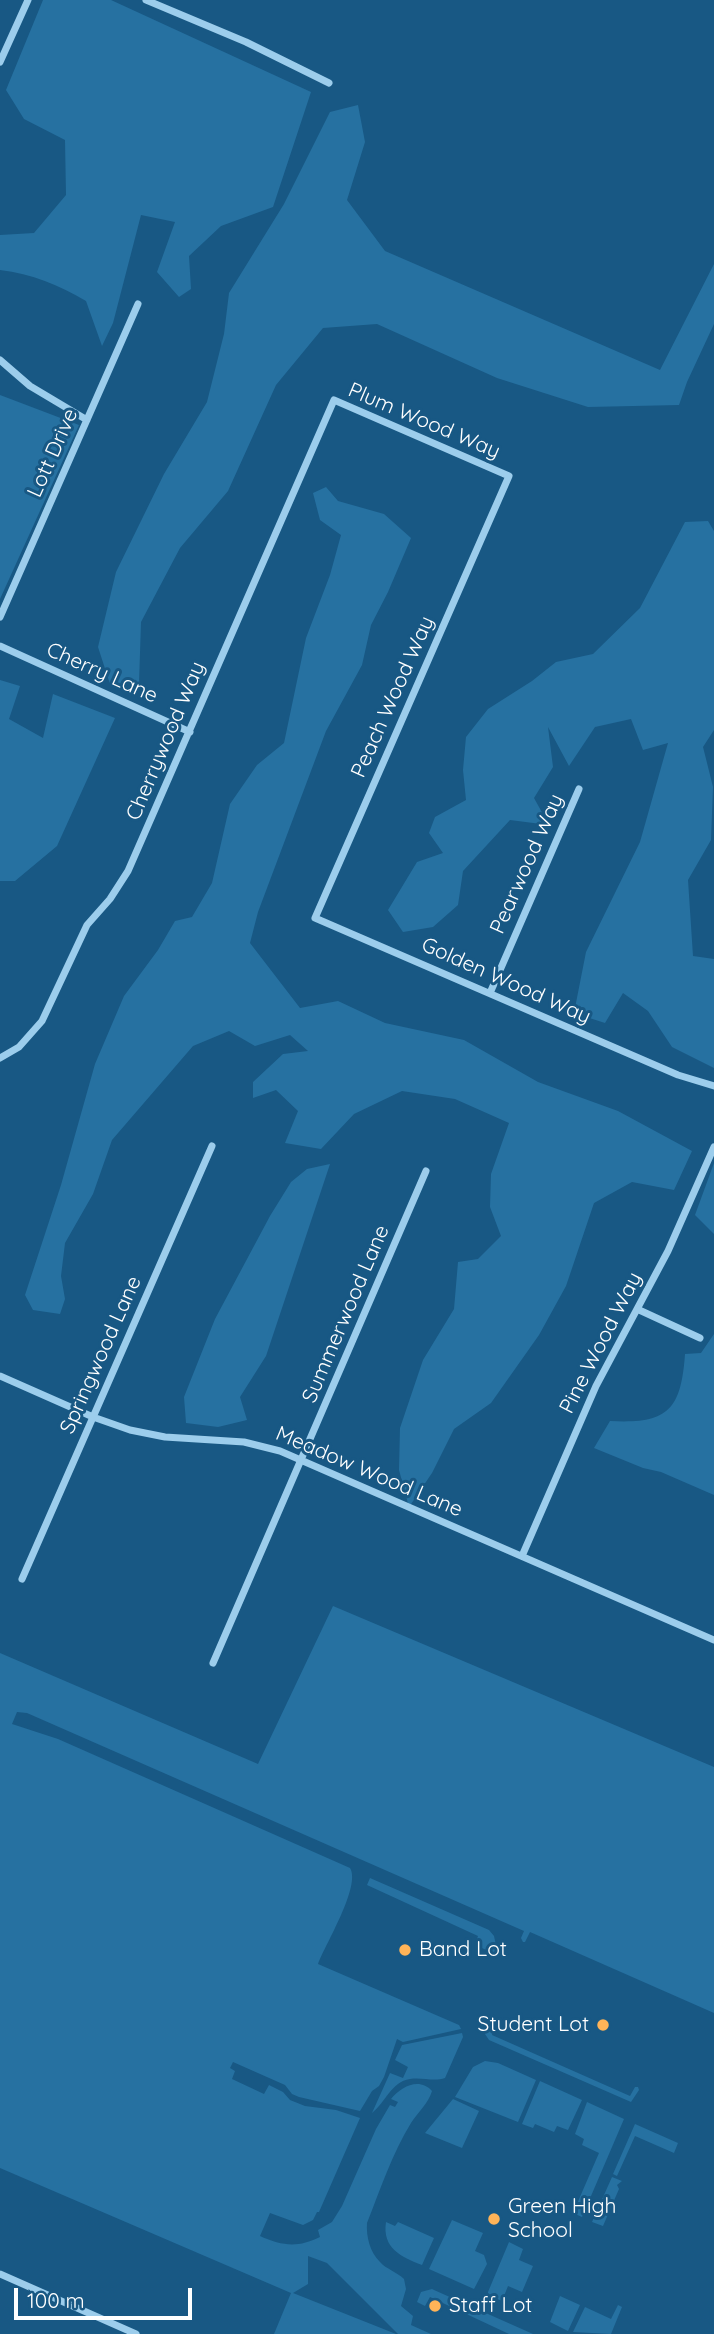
<!DOCTYPE html>
<html>
<head>
<meta charset="utf-8">
<style>
	body { margin:0 }
	#map { position:relative; width:714px; height:2334px; overflow:hidden; background:#185884; font-family:Quicksand,sans-serif }
	canvas { display:block }
	.scale { position:absolute; left:14px; top:2288px; width:178px; height:32px; box-sizing:border-box; border:4px solid #fff; border-top:0; padding-left:9px; font-size:21px; line-height:24px; white-space:nowrap; color:#fff; -webkit-text-stroke:5px #185884; paint-order:stroke }
</style>
</head>
<body>
<div id="map">
<canvas width="714" height="2334"></canvas>
<div class="scale">100 m</div>
</div>
<script>
const c = document.querySelector('canvas').getContext('2d');
c.lineJoin = 'round';
function paint(path, color) { c.fillStyle = color; c.fill(path, 'evenodd'); }
function stroke(path, color, width, dash) { c.strokeStyle = color; c.lineWidth = width; c.lineCap = dash ? 'butt' : 'round'; c.setLineDash(dash || []); c.stroke(path); }
function label(font, color, halo, rows, align = 'center') {
  c.font = font + ' Quicksand,sans-serif'; c.lineWidth = 6; c.setLineDash([]); c.textBaseline = 'middle'; c.strokeStyle = halo; c.fillStyle = color; for (const [text, x, y, turn = 0] of rows) {
    c.save(); c.translate(x, y); c.rotate((+turn || 0) * Math.PI / 180); c.textAlign = isNaN(turn) ? turn : align; if (halo) c.strokeText(text, 0, 0); c.fillText(text, 0, 0); c.restore();
  }
}
const green = new Path2D(`
	M43,0H111L311,92L273,207L221,226L189,256L191,289L179,297L157,272L175,222L141,215L113,323L102,346L86,301C59,285 32,274 0,270V235L34,233L66,195L65,140L24,119L6,90Z
	M358,105L365,142L347,200L385,251L660,370L714,264V324L687,382L679,405L588,407L497,378L377,324L323,328L276,385L228,491L180,548L141,622L139,684H110L98,647L116,572L164,474L207,402L224,334L229,293L284,204L330,112Z
	M0,395L79,425L0,599Z
	M326,487L338,501L384,514L411,538L388,592L371,625L362,665L326,731L258,912L250,943L300,1008L338,1001L385,1023L464,1040L538,1082L618,1111L692,1151L674,1190L632,1182L594,1203L566,1286L539,1335L491,1403L454,1429L432,1473L409,1507L399,1470L400,1428L423,1360L454,1309L458,1262L478,1259L501,1236L490,1207L491,1174L509,1123L455,1099L402,1091L354,1114L321,1149L285,1143L298,1111L276,1090L253,1098V1082L283,1054L308,1051L290,1035L255,1046L229,1031L193,1046L112,1140L93,1194L65,1243L61,1276L65,1299L60,1314L33,1310L25,1295L61,1185L95,1064L124,996L158,950L175,921L192,917L212,883L230,804L257,765L284,743L306,638L330,575L341,535L320,520L313,493Z
	M708,521L714,531V730L703,747L713,787L711,840L688,880L693,956L714,959V1068L672,1047L648,1011L623,993L605,1023L574,1013L586,952L640,842L668,743L643,750L631,719L595,727L569,766L548,727L553,767L534,798L549,825L510,820L463,871L458,905L433,927L403,932L388,910L417,862L443,853L429,833L435,817L466,800L463,770L466,737L488,709L532,681L556,662L593,654L640,608L685,522Z
	M0,680L20,686L9,719L43,738L53,694L115,718L57,846L15,881H0Z
	M714,1163V1234L695,1215Z
	M330,1164L266,1356L240,1397L247,1420L218,1427L186,1423L184,1397L215,1319L270,1216L291,1182L307,1169Z
	M714,1334V1495L661,1472L643,1468L594,1448L610,1421C667,1424 681,1411 685,1354L701,1353Z
	M333,1606L714,1767V2013L530,1932L525,1942H523L521,1938L524,1931L27,1713L17,1712L12,1724L58,1739L350,1868C361,1886 326,1943 318,1964L459,2025L461,2029L403,2042L397,2039L384,2077L379,2086L372,2091L360,2111L299,2097L292,2094L285,2085L233,2062L230,2068L235,2071L232,2079L264,2094L269,2085L283,2092L290,2100L305,2106L336,2110L360,2118L319,2212H317L313,2220L303,2225L270,2213L260,2236C282,2246 298,2248 320,2237L318,2230L332,2222L342,2206L376,2129L390,2105L395,2107L398,2102L391,2099C401,2086 420,2077 432,2091C428,2104 418,2112 411,2123C392,2154 380,2190 367,2223C366,2237 370,2252 380,2262C386,2269 397,2272 404,2279L406,2289L401,2306L413,2316L411,2325L431,2334H398L327,2263L308,2256V2284L293,2293L396,2334H274L291,2293L0,2168V1653L258,1764Z
	M370,1878L489,1930L494,1936L498,1955L475,1945L478,1936L367,1885Z
	M485,2022L494,2025L492,2035L630,2096L635,2087H638L639,2090L631,2102L489,2040L483,2031Z
	M462,2033L463,2037L445,2078C434,2082 422,2077 410,2079C391,2082 386,2102 372,2113L390,2073L403,2078L408,2067L395,2060L402,2045Z
	M485,2061L498,2063L536,2080L518,2122L455,2097L473,2067Z
	M540,2081L582,2100L568,2130L557,2126L554,2132L535,2124L533,2128L522,2124Z
	M453,2099L479,2111L462,2148L425,2133Z
	M587,2102L624,2119L582,2217L573,2213L599,2153L582,2145L584,2139L575,2134Z
	M635,2124L678,2143L674,2153L635,2136L617,2176L613,2174Z
	M612,2177L622,2181L617,2185L619,2189L603,2226L592,2222Z
	M452,2220L483,2233L475,2251L484,2255L487,2264L474,2289L429,2269Z
	M386,2222L395,2226L398,2222L434,2238L422,2265C401,2257 382,2248 386,2222Z
	M509,2242L523,2249L519,2260L533,2266L522,2292L508,2286L502,2301L488,2295V2292Z
	M432,2289L434,2290L533,2334H509L430,2297L425,2306L417,2302L421,2292Z
	M560,2296L580,2305L568,2331L550,2322Z
	M618,2305L622,2307L611,2334L573,2332L585,2307L611,2319Z`);
const minor = new Path2D(`
	M146,0L246,42L329,83
	M0,62L28,0
	M0,360L30,386L87,420
	M0,617L138,304
	M0,646L190,732
	M490,993L579,789
	M0,1058L19,1047L42,1021L87,925L110,899L128,871L334,400L509,476L315,918L678,1075L714,1086
	M637,1309L700,1338
	M0,1376L93,1417L130,1430L165,1437L244,1442L280,1451L714,1640
	M522,1556L596,1386L668,1251L714,1147
	M22,1579L212,1146
	M213,1663L426,1171
	M0,2274L136,2334`);
const markers = [
	[405,1950,7,"#ffb458"],
	[603,2025,7,"#ffb458"],
	[494,2219,7,"#ffb458"],
	[435,2306,7,"#ffb458"]
];
const streetNames = [
	["Plum Wood Way",424,421,23],
	["Lott Drive",53,453,-66],
	["Cherry Lane",102,673,24],
	["Peach Wood Way",393,697,-66],
	["Cherrywood Way",166,741,-67],
	["Pearwood Way",527,864,-66],
	["Golden Wood Way",506,981,24],
	["Summerwood Lane",346,1314,-67],
	["Pine Wood Way",601,1343,-63],
	["Springwood Lane",101,1355,-66],
	["Meadow Wood Lane",369,1472,23]
];
const poiNames = [
	["Band Lot",419,1950],
	["Student Lot",589,2025,"right"],
	["Green High",508,2207],
	["School",508,2231],
	["Staff Lot",449,2306]
];
paint(green, '#2671a1');
stroke(minor, '#9ccdec', 7);
for (const [x, y, r, color] of markers) { const dot = new Path2D(); dot.arc(x, y, r, 0, 2 * Math.PI); c.fillStyle = color; c.fill(dot); stroke(dot, '#185884', 2.5); }
label('21px', '#fff', '#185884', streetNames);
label('21px', '#fff', '#185884', poiNames, 'left');
</script>
</body>
</html>
